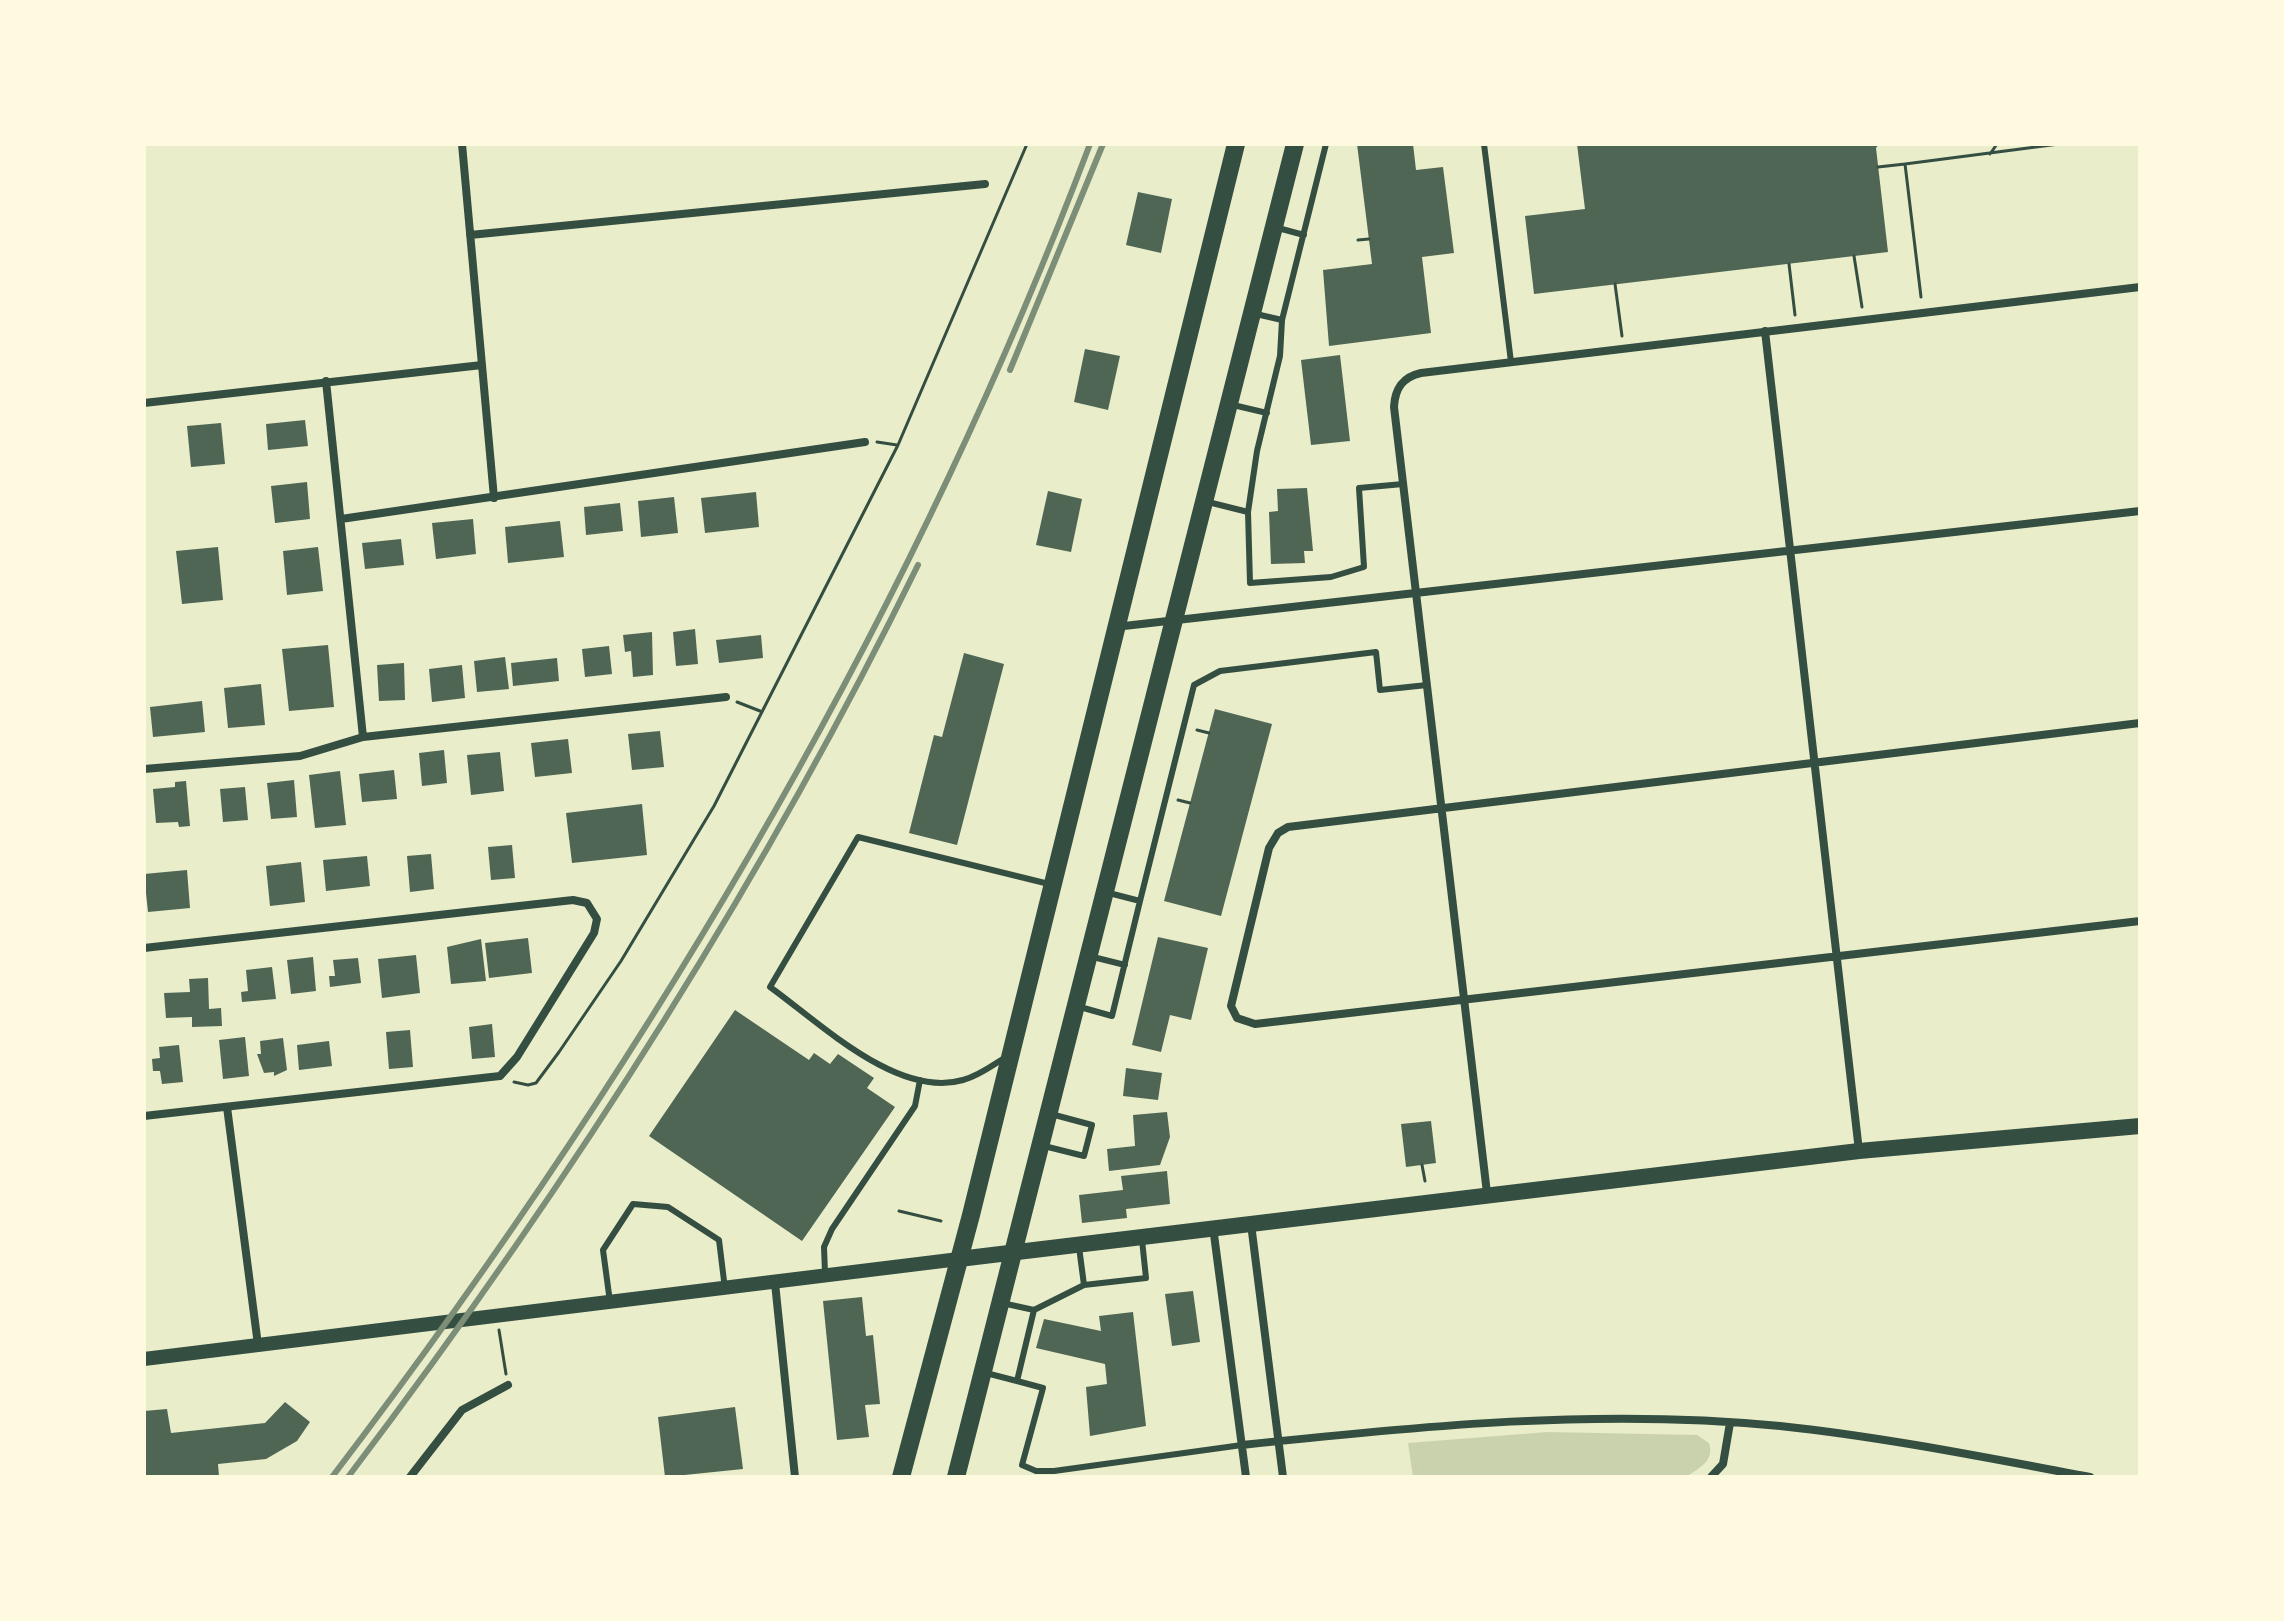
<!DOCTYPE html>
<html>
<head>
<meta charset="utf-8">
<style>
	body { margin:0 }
	#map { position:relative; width:2284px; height:1621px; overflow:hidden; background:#e9edc9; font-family:"Roboto Condensed",sans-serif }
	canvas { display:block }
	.frame { position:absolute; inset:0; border:146px solid #fefae0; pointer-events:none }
</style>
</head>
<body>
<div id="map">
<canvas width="2284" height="1621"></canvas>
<div class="frame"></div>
</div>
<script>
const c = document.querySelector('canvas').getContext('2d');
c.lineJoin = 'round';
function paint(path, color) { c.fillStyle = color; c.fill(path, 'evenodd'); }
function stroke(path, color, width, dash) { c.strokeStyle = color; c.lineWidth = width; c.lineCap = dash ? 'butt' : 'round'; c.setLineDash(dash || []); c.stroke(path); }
const green = new Path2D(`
	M1548,1432L1697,1435L1709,1443C1715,1461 1699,1468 1686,1477H1413L1408,1443Z`);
const building = new Path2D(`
	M1357,144H1413L1416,170L1443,167L1454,253L1422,257L1431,333L1329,346L1323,270L1372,264Z
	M1577,144H1879L1876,148L1888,252L1534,294L1525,216L1585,209Z
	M1138,192L1172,199L1161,253L1126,245Z
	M1085,349L1120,356L1108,410L1074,402Z
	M1340,355L1350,441L1311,445L1301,360Z
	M305,420L308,446L268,450L266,424Z
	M221,423L225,464L191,467L187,426Z
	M307,482L310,519L275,523L271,486Z
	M1307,488L1313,551H1304L1305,563L1271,564L1269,512L1278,511L1277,489Z
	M1048,491L1082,499L1071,552L1036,545Z
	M756,492L759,527L705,533L701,498Z
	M674,497L678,533L641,537L638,501Z
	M620,503L623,531L586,535L584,507Z
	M473,519L476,554L436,559L432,523Z
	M560,521L564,557L508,563L505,527Z
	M401,539L404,565L365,569L362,543Z
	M218,547L223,600L182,604L176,551Z
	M318,547L323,591L287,595L283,551Z
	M695,629L698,664L676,666L673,632Z
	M652,632L653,675L633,677L631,651L625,652L623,635Z
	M761,635L763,658L719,663L716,640Z
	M328,645L334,707L289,711L282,649Z
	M609,646L612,674L585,677L582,649Z
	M964,653L1004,664L957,845L909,833L934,735L942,737Z
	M505,657L509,689L477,692L474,661Z
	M557,658L559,681L513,686L511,663Z
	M404,663L405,700L379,701L377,665Z
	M462,665L465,698L432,702L429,669Z
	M261,684L265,725L228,728L224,688Z
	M202,701L205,732L153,737L150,707Z
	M1215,709L1272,724L1221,916L1164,901Z
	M660,731L664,767L632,770L628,734Z
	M568,739L572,773L535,777L531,743Z
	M444,750L447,783L422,786L419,753Z
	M500,752L504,791L471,795L467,755Z
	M394,770L397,799L362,802L359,774Z
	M340,771L346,825L315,828L309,775Z
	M294,780L297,817L271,819L267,783Z
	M186,781L190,826L179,827L178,822L156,823L153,789L175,787V782Z
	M245,787L248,820L223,822L220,789Z
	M642,804L647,855L572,863L566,813Z
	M512,845L515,878L491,880L488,847Z
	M431,854L434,889L410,892L407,856Z
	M367,856L370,886L326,891L323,860Z
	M301,862L305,902L270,906L266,866Z
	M187,870L190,908L148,912L144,874Z
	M1158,937L1208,948L1191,1020L1170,1015L1161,1052L1132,1045Z
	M528,938L532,973L489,978L485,943Z
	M481,939L486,981L451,984L447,947Z
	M416,955L420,993L382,998L378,959Z
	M313,957L316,991L291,994L287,960Z
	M358,958L361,983L330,987L329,976H335L333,960Z
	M272,967L276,999L242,1002L241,992L248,991L246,970Z
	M208,978L209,1009L221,1008L222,1026L192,1027V1017L166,1018L164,993L190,992L189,979Z
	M735,1010L809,1060L814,1053L830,1064L838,1054L874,1078L867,1088L895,1107L802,1241L649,1136Z
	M492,1024L495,1057L472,1059L469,1027Z
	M410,1030L413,1067L389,1069L386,1032Z
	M245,1037L249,1076L223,1079L219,1040Z
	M283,1038L287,1070L274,1076V1072L264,1073L257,1054H261L260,1041Z
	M329,1041L332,1066L299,1070L297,1045Z
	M179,1045L183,1082L162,1084L160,1071H153L152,1059L160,1058L159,1047Z
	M1126,1068L1162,1073L1158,1100L1123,1096Z
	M1167,1112L1170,1137L1160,1165L1109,1171L1107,1149L1135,1146L1133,1115Z
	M1431,1121L1436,1163L1406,1167L1401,1124Z
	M1167,1171L1170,1204L1126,1209L1127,1218L1082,1223L1079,1195L1123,1190L1121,1176Z
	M1193,1291L1200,1342L1172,1346L1165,1294Z
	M862,1297L866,1336L873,1335L880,1404L865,1405L869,1437L837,1440L823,1301Z
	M1133,1312L1146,1426L1090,1436L1086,1387L1107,1384L1105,1364L1036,1348L1044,1319L1101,1331L1099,1316Z
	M285,1402L310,1422L297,1441L266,1459L218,1464L219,1476L215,1477H144V1411L167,1409L171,1433L265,1423Z
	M735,1407L743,1469L665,1477L658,1417Z`);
const path = new Path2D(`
	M1990,154L1997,144
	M1878,167L1905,164
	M1358,240L1369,239
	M1854,256L1862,307
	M1789,264L1795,315
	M1615,284L1622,336
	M1921,297L1905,164L2059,144
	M877,442L897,445
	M737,702L760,711
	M1197,730L1209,733
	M1178,800L1190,803
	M514,1082L528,1085L536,1083L559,1052L621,961L714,806L898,445L1027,144
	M1422,1165L1425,1181
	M899,1211L941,1221
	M499,1330L506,1374`);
const service = new Path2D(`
	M1484,144L1511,362
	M1278,228L1304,235
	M1256,314L1282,320
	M1233,405L1267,413
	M1208,502L1248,512L1250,583L1331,577L1364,567L1359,488L1403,484
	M1248,512L1257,451L1280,356L1282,320L1326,144
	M1109,893L1140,901L1194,685L1220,671L1376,652L1380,690L1427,685
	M1093,957L1125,965
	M1080,1007L1112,1016L1140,901
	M1006,1057C993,1065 979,1076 963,1080C898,1099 820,1023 770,987L858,837L1049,884
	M1044,1146L1084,1156L1092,1125L1051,1114
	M1079,1247L1084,1285L1034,1310L1017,1381L1043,1388L1022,1465L1036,1471H1054L1242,1445
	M825,1273L824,1247L832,1229L915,1106L920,1080
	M1084,1285L1146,1278L1142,1240
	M610,1302L603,1250L633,1204L668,1207L719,1240L725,1289
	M1002,1303L1034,1310
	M986,1373L1017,1381`);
const minor = new Path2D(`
	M462,144L494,498
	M470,235L985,184
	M1765,331L1859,1151
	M326,381L363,737
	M144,403L482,365
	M341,519L865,442
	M1115,627L2140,511
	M2140,723L1288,827L1278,833L1269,848L1231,1006L1237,1018L1255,1024L2140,921
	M144,769L300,756L363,737L726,697
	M144,948L573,900L587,903L597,919L594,933L517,1057L500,1076L144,1116
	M227,1107L258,1345
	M1487,1193L1394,407C1395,388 1403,377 1421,373L2140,287
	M1251,1224L1283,1477
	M1213,1227L1246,1477
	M775,1283L795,1477
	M1242,1445C1420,1426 1601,1408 1780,1426C1884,1437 1988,1458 2090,1477
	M410,1477L462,1410L508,1385
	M1711,1477L1723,1464L1730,1423`);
const tertiary = new Path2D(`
	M144,1359L959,1259`);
const secondary = new Path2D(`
	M959,1259L1859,1151L2140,1126`);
const primary = new Path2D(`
	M901,1477L971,1215L1236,144
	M956,1477L1295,144`);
const rail = new Path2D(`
	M1010,370L1103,144
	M332,1477C642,1070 909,624 1090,144
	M348,1477C565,1191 760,888 918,565`);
paint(green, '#cad2ad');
paint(building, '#4f6655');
stroke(path, '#344e41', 3);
stroke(service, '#344e41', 6);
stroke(minor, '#344e41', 8);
stroke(tertiary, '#344e41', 14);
stroke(secondary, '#344e41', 16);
stroke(primary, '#344e41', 18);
stroke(rail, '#7c8e77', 6);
</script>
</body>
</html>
